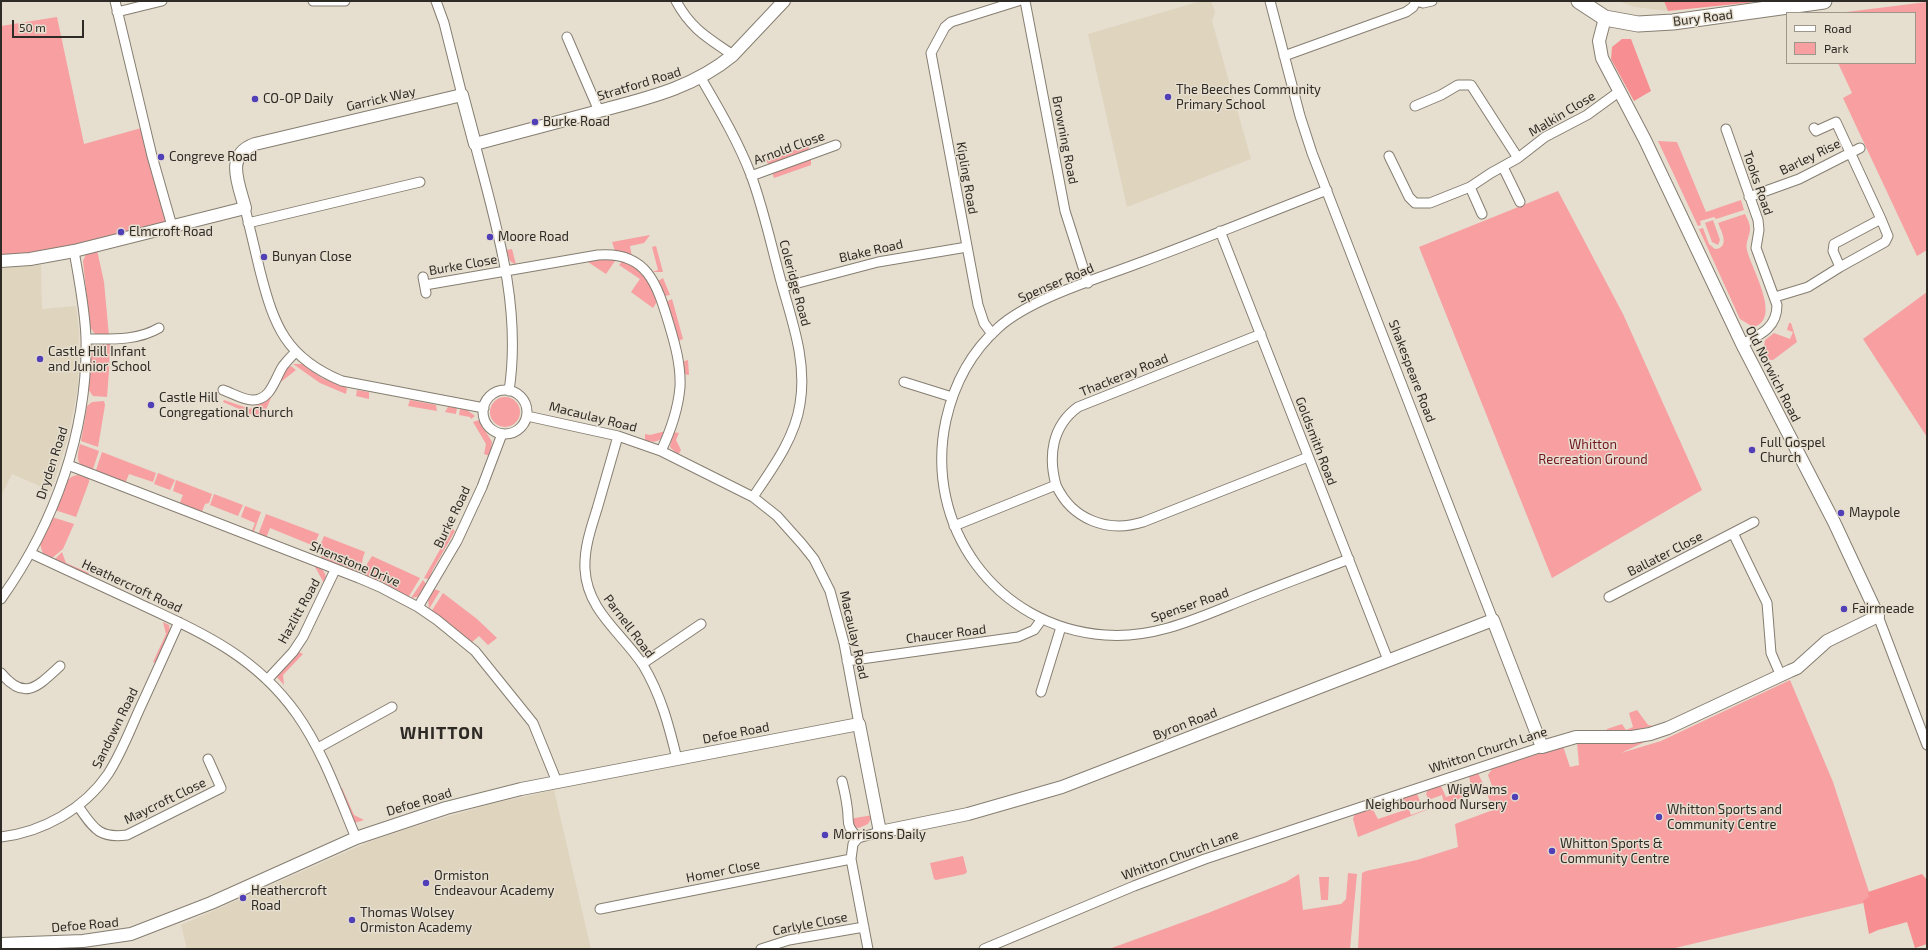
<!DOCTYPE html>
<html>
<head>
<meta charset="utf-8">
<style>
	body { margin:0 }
	#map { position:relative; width:1928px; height:950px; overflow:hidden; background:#e6decf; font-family:"Exo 2",sans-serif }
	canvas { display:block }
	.frame { position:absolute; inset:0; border:2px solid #2e2a25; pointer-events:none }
	.legend { position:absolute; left:1786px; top:12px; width:130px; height:52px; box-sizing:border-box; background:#e6decf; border:1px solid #9c968b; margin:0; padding:5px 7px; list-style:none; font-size:12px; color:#2e2a25 }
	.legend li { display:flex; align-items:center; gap:8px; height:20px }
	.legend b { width:20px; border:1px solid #9c968b }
	.scale { position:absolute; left:12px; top:20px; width:72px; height:18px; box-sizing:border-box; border:2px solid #2e2a25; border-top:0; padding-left:5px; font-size:12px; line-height:14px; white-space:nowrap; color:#2e2a25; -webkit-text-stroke:3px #e6decf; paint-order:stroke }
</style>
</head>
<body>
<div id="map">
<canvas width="1928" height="950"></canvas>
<div class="frame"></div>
<ul class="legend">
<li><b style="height:5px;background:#fff"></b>Road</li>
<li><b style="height:11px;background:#f79fa1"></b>Park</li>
</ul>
<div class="scale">50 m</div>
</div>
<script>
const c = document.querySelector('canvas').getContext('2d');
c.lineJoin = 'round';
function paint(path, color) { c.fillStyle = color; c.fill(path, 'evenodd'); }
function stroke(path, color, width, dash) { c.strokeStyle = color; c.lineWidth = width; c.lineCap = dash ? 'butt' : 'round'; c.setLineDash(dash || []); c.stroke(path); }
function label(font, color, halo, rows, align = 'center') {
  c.font = font + ' "Exo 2",sans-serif'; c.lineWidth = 3; c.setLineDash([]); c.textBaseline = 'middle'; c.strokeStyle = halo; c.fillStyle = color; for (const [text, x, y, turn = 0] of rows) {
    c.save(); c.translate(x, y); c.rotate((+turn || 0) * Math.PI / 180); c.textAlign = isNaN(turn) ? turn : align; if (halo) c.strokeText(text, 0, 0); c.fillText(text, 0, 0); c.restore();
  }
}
const built = new Path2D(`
	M1201,1H1211L1215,12L1212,21L1251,159L1127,207L1088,34Z
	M1618,1H1664L1668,11L1635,7Z
	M41,265L42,309L76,306L79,332L78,385L74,408L68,437L51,491L12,474L1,496V268Z
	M554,790L591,949H187L181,925L371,841L406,829L491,804Z`);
const green = new Path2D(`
	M1927,2V250L1917,256L1843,98L1852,93L1838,63H1915V13H1838Z
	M57,17L84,144L145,127L172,226L1,261V26Z
	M806,140L809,148L807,152L769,166L766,160L803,147Z
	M1658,141L1677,142L1706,212L1741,200L1744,210L1716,219L1714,217L1700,221L1701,225L1698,226Z
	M804,160H811V165L774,178L772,172Z
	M1558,191L1623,314L1702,490L1552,578L1419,247Z
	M1745,214C1747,218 1750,223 1750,229C1750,236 1745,242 1747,250C1751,268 1783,320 1753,327L1740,319L1699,229L1703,228L1709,244L1715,249C1730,248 1722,232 1718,223Z
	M1713,220L1720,240L1718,245L1712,242L1705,223Z
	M650,235L644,243L630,246L632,257L615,251L612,242Z
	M656,246L663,272H652L658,270L652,247Z
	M512,249L516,265L510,261L506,250Z
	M97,250L104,282L109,336L95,334L90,327L83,261L86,254Z
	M614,258L615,261L606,274L585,260Z
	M623,260C643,270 650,280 658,300L653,308L631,292L640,279L619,265Z
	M663,278L670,295L664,296L658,281Z
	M1927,292V437L1863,339Z
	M672,299L683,339L678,341L666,302Z
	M1789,323H1791L1797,342L1773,360L1762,359L1765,340L1774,333L1790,339L1793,332L1787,330Z
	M110,343L109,371L107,397L93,396L88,389L91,353L99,345Z
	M688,360L689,375L683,374L682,362Z
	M293,364H302L322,378L347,388L346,394L320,383Z
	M291,366L296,370L277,385L285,370Z
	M357,390L369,392V399L356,396Z
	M273,393L262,419L223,402L224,400L250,409Z
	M490 412a15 15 0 1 1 30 0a15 15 0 1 1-30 0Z
	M410,400L436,405L437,411L408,406Z
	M104,401L105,405L98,447L81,441L87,406L92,402Z
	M448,407L457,408L456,414L445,412Z
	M460,409L467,410L475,416L471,419L470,417L459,415Z
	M479,420L492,442L490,456L484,454L486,444L473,422Z
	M666,431C661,441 656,444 645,440V434L650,435Z
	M673,432L679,433L676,440L681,450L678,455L670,447Z
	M80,444L99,451L92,472C76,464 76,460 80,444Z
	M102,452L156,473L153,482L129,474L125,484L95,473Z
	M158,473L175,480L170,490L154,484Z
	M78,475L89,478V482L76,517L55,510C60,498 63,476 78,475Z
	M176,480L212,494L209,503L205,504L201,514L179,505L183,495L173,491Z
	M214,494L243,505L238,516L210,505Z
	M245,506L261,512L253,534L251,533L255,523L241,517Z
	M266,514L319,534L314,546L270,528L266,538L258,535Z
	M52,517L74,524L63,549L52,558L43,554L40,544Z
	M452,528L455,531L432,571L430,580L424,578Z
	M324,536L365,552C361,559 364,568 357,573L320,560L324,550L319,548Z
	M62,552L66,563L89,573L87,576L54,560Z
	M372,556L420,578L408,598L363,576L367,564Z
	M314,565C324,569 328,574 325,585Z
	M423,580L427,585L421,596L411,598Z
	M434,589L440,591L429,609L428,599Z
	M443,593L477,619L497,638L488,645L479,636L471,643L431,612Z
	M163,622L169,625L170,632L157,663L153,662L166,634Z
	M297,651L303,654L283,675L284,685L276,676Z
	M1790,680L1833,782L1872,901L1671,949H1358L1362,873L1366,871L1417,860L1458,847L1455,824L1493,810L1486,791L1493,789L1488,775L1492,769L1563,746L1570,767L1579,765L1577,742L1662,734L1621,753L1661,741Z
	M1637,710L1648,725L1653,726L1630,731H1606L1607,729L1622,724L1626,730L1633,727L1629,713Z
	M1478,773L1486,790L1421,812L1358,837L1353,819L1355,813L1372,808L1378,819L1405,810L1403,798L1417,794L1420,801L1408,807L1411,815L1444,803L1442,795L1431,799L1428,798L1426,794L1428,789L1441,786L1446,797L1471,788L1469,775Z
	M342,788L354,815L364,820L354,823L339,790Z
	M873,815L868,824L859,828L854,827L849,819Z
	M963,856L967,872L965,874L936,880L934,879L930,863Z
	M1348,873L1357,874L1350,949H1109L1208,913L1286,882L1299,874L1303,910L1341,904L1346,899Z
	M1319,877H1329L1328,900H1321Z`);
const forest = new Path2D(`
	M1664,1H1765L1668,11Z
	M1622,39H1631L1651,91L1634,101L1611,59L1612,47Z
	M1922,874L1927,880V944L1915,948L1907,922L1878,930L1869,934L1863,901L1869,897L1868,892Z`);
const minor = new Path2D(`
	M115,1L152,156L172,226
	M313,1H345
	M436,1L444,23L462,95
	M676,1C691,29 708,38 733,55
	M1025,1L1065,211L1088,283
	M1270,1L1300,116L1312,153L1493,620
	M1416,1L1423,3L1432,1
	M117,12L162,1
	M567,37L599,111
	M1284,56L1406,12L1413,7L1416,1
	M701,78C719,109 738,141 751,175C764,210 772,249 782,285C793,324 807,363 800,404C795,438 772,469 753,497
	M1415,106L1441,95L1458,85H1471L1518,158
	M1814,128L1816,131L1836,122L1881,219
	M1726,129L1758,220L1759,230L1756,248L1777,305C1777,328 1760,335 1742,344
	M475,144C496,225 522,306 509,391
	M1389,156L1409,197L1415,203H1430L1470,187L1491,173L1518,158L1545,137L1587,115L1620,91
	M1503,167L1520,202
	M751,176L836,145
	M1470,187L1482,214
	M1327,190C1264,214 1202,240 1139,263C1097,279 1032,298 999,327C972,351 954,384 946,420C923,525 995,627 1105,635C1154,639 1198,618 1243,600C1278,586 1313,573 1349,559
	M1749,197L1799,179L1860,148
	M245,208C250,229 255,250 260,271C274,326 286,358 342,381L484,408
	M1881,219L1888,236L1885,242L1840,267L1833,251L1834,244Z
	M248,223L420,182
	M1220,231L1388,660
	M423,277L426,293
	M425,285L598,255C647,251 657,284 669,324C675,344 681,365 680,387C678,410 671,430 661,451
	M783,287L878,262L967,247
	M1775,297L1808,287L1840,267
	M992,334L984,323L978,305L931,53L945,27L951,22L1018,1
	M86,339C110,339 137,341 159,328
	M904,382L952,397
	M223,390C232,393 243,400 252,400C271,401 275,378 283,366C287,361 291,356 296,352
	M483 412a22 22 0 1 1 44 0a22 22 0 1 1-44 0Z
	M527,416L618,436L661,451L753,497L777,516L802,544L814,559L830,591L844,643L859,724
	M618,436C611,461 604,485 597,509C591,528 584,548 585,569C587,611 622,633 643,665C661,695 669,726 677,759
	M68,465L359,578L380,587L418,607L437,620L475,651L533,723L557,782
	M1056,485C1072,520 1108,533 1143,522L1308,457
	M954,526L1056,485C1048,456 1052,426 1078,407L1261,334
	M1733,533L1767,603L1771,653L1781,676
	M30,553C67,570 103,587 140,604C202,633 254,655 296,713C323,751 338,795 356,838
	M1609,597L1754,522
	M1,599C55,523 88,431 86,338C85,309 79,280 74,251
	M418,607L457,541L482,487L502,434
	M1878,616L1927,745
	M847,661L1018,637L1034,630L1042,619
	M642,664L701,624
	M1,673C25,702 38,686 60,666
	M267,680L293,652L303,637L335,570
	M1041,692L1061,627
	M318,748L392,707
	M842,781C844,789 846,798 847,806C850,823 844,823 858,838
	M78,806C93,827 98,839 127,835L221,788L208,759
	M1,837C43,832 84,809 108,774C121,754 130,730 140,708C153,680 166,651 179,622
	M600,909L851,859
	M761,949L789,940L864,927
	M868,949L851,859L853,844L858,838L880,832
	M984,949L1134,886L1205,859L1542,747`);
const tertiary = new Path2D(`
	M1,261L30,259L74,251L245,208C239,184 224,155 255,144L462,95L475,144C517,133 558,122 599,111C648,98 693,88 733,55L784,1
	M1,944L83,941L131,934L211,903L356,838L446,808L521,789L859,724L880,832L968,814L1062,787L1493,620L1542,747L1576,737H1632L1650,734L1668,728L1790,671L1797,668L1827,641L1878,616L1834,522L1742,344L1645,140L1602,58L1599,41L1605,18`);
const primary = new Path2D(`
	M1579,1L1605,18L1638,24L1673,22L1824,1`);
const markers = [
	[1168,97,4,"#503fb6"],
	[255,99,4,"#503fb6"],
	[535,122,4,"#503fb6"],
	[161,157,4,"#503fb6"],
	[121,232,4,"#503fb6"],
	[490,237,4,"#503fb6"],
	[264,257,4,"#503fb6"],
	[40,359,4,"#503fb6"],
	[151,405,4,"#503fb6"],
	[1752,450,4,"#503fb6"],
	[1841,513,4,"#503fb6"],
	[1844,609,4,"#503fb6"],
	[1515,797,4,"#503fb6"],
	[1659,817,4,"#503fb6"],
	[825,835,4,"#503fb6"],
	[1552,851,4,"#503fb6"],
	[426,883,4,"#503fb6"],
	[243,898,4,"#503fb6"],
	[352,920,4,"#503fb6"]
];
const streetNames = [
	["Bury Road",1703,18,-7],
	["Stratford Road",639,84,-17],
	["Garrick Way",381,99,-13],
	["Malkin Close",1562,114,-31],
	["Browning Road",1065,140,79],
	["Arnold Close",789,148,-20],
	["Barley Rise",1810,157,-26],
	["Kipling Road",967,178,80],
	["Tooks Road",1758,183,71],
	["Blake Road",871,251,-13],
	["Burke Close",463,265,-10],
	["Coleridge Road",795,283,75],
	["Spenser Road",1056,283,-23],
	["Shakespeare Road",1412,371,69],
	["Old Norwich Road",1773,374,63],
	["Thackeray Road",1124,375,-22],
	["Macaulay Road",593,417,14],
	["Goldsmith Road",1316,441,69],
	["Dryden Road",52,463,-72],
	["Burke Road",452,517,-64],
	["Ballater Close",1665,554,-27],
	["Shenstone Drive",355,564,23],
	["Heathercroft Road",132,586,25],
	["Spenser Road",1190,605,-19],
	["Hazlitt Road",299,611,-61],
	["Parnell Road",629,626,53],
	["Chaucer Road",946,634,-7],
	["Macaulay Road",854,635,77],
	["Byron Road",1185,724,-21],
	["Sandown Road",115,728,-64],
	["Defoe Road",736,733,-11],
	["Whitton Church Lane",1488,750,-18],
	["Maycroft Close",165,801,-26],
	["Defoe Road",419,802,-17],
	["Whitton Church Lane",1180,855,-20],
	["Homer Close",723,871,-11],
	["Carlyle Close",810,924,-11],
	["Defoe Road",85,925,-5]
];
const poiNames = [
	["The Beeches Community",1176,90],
	["Primary School",1176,105],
	["CO-OP Daily",263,99],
	["Burke Road",543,122],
	["Congreve Road",169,157],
	["Elmcroft Road",129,232],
	["Moore Road",498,237],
	["Bunyan Close",272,257],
	["Castle Hill Infant",48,352],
	["and Junior School",48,367],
	["Castle Hill",159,398],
	["Congregational Church",159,413],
	["Full Gospel",1760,443],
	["Church",1760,458],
	["Maypole",1849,513],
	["Fairmeade",1852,609],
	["WigWams",1507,790,"right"],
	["Neighbourhood Nursery",1507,805,"right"],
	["Whitton Sports and",1667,810],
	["Community Centre",1667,825],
	["Morrisons Daily",833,835],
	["Whitton Sports &",1560,844],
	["Community Centre",1560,859],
	["Ormiston",434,876],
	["Endeavour Academy",434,891],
	["Heathercroft",251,891],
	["Road",251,906],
	["Thomas Wolsey",360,913],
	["Ormiston Academy",360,928]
];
const parkNames = [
	["Whitton",1593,445],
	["Recreation Ground",1593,460]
];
const districtNames = [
	["WHITTON",442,733]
];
paint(built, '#dfd4be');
paint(green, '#f79fa1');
paint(forest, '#f78f92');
stroke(minor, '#857e71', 11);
stroke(tertiary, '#857e71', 14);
stroke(primary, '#857e71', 17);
stroke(minor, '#fff', 9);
stroke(tertiary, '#fff', 12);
stroke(primary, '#fff', 15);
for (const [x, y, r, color] of markers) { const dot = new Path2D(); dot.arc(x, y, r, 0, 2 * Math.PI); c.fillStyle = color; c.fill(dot); stroke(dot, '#e6decf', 1.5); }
label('13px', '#2e2a25', '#e6decf', streetNames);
label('13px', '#2e2a25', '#e6decf', poiNames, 'left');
label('13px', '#711523', '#e6decf', parkNames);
c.letterSpacing = '1px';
label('bold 17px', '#2e2a25', '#e6decf', districtNames);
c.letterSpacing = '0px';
</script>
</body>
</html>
